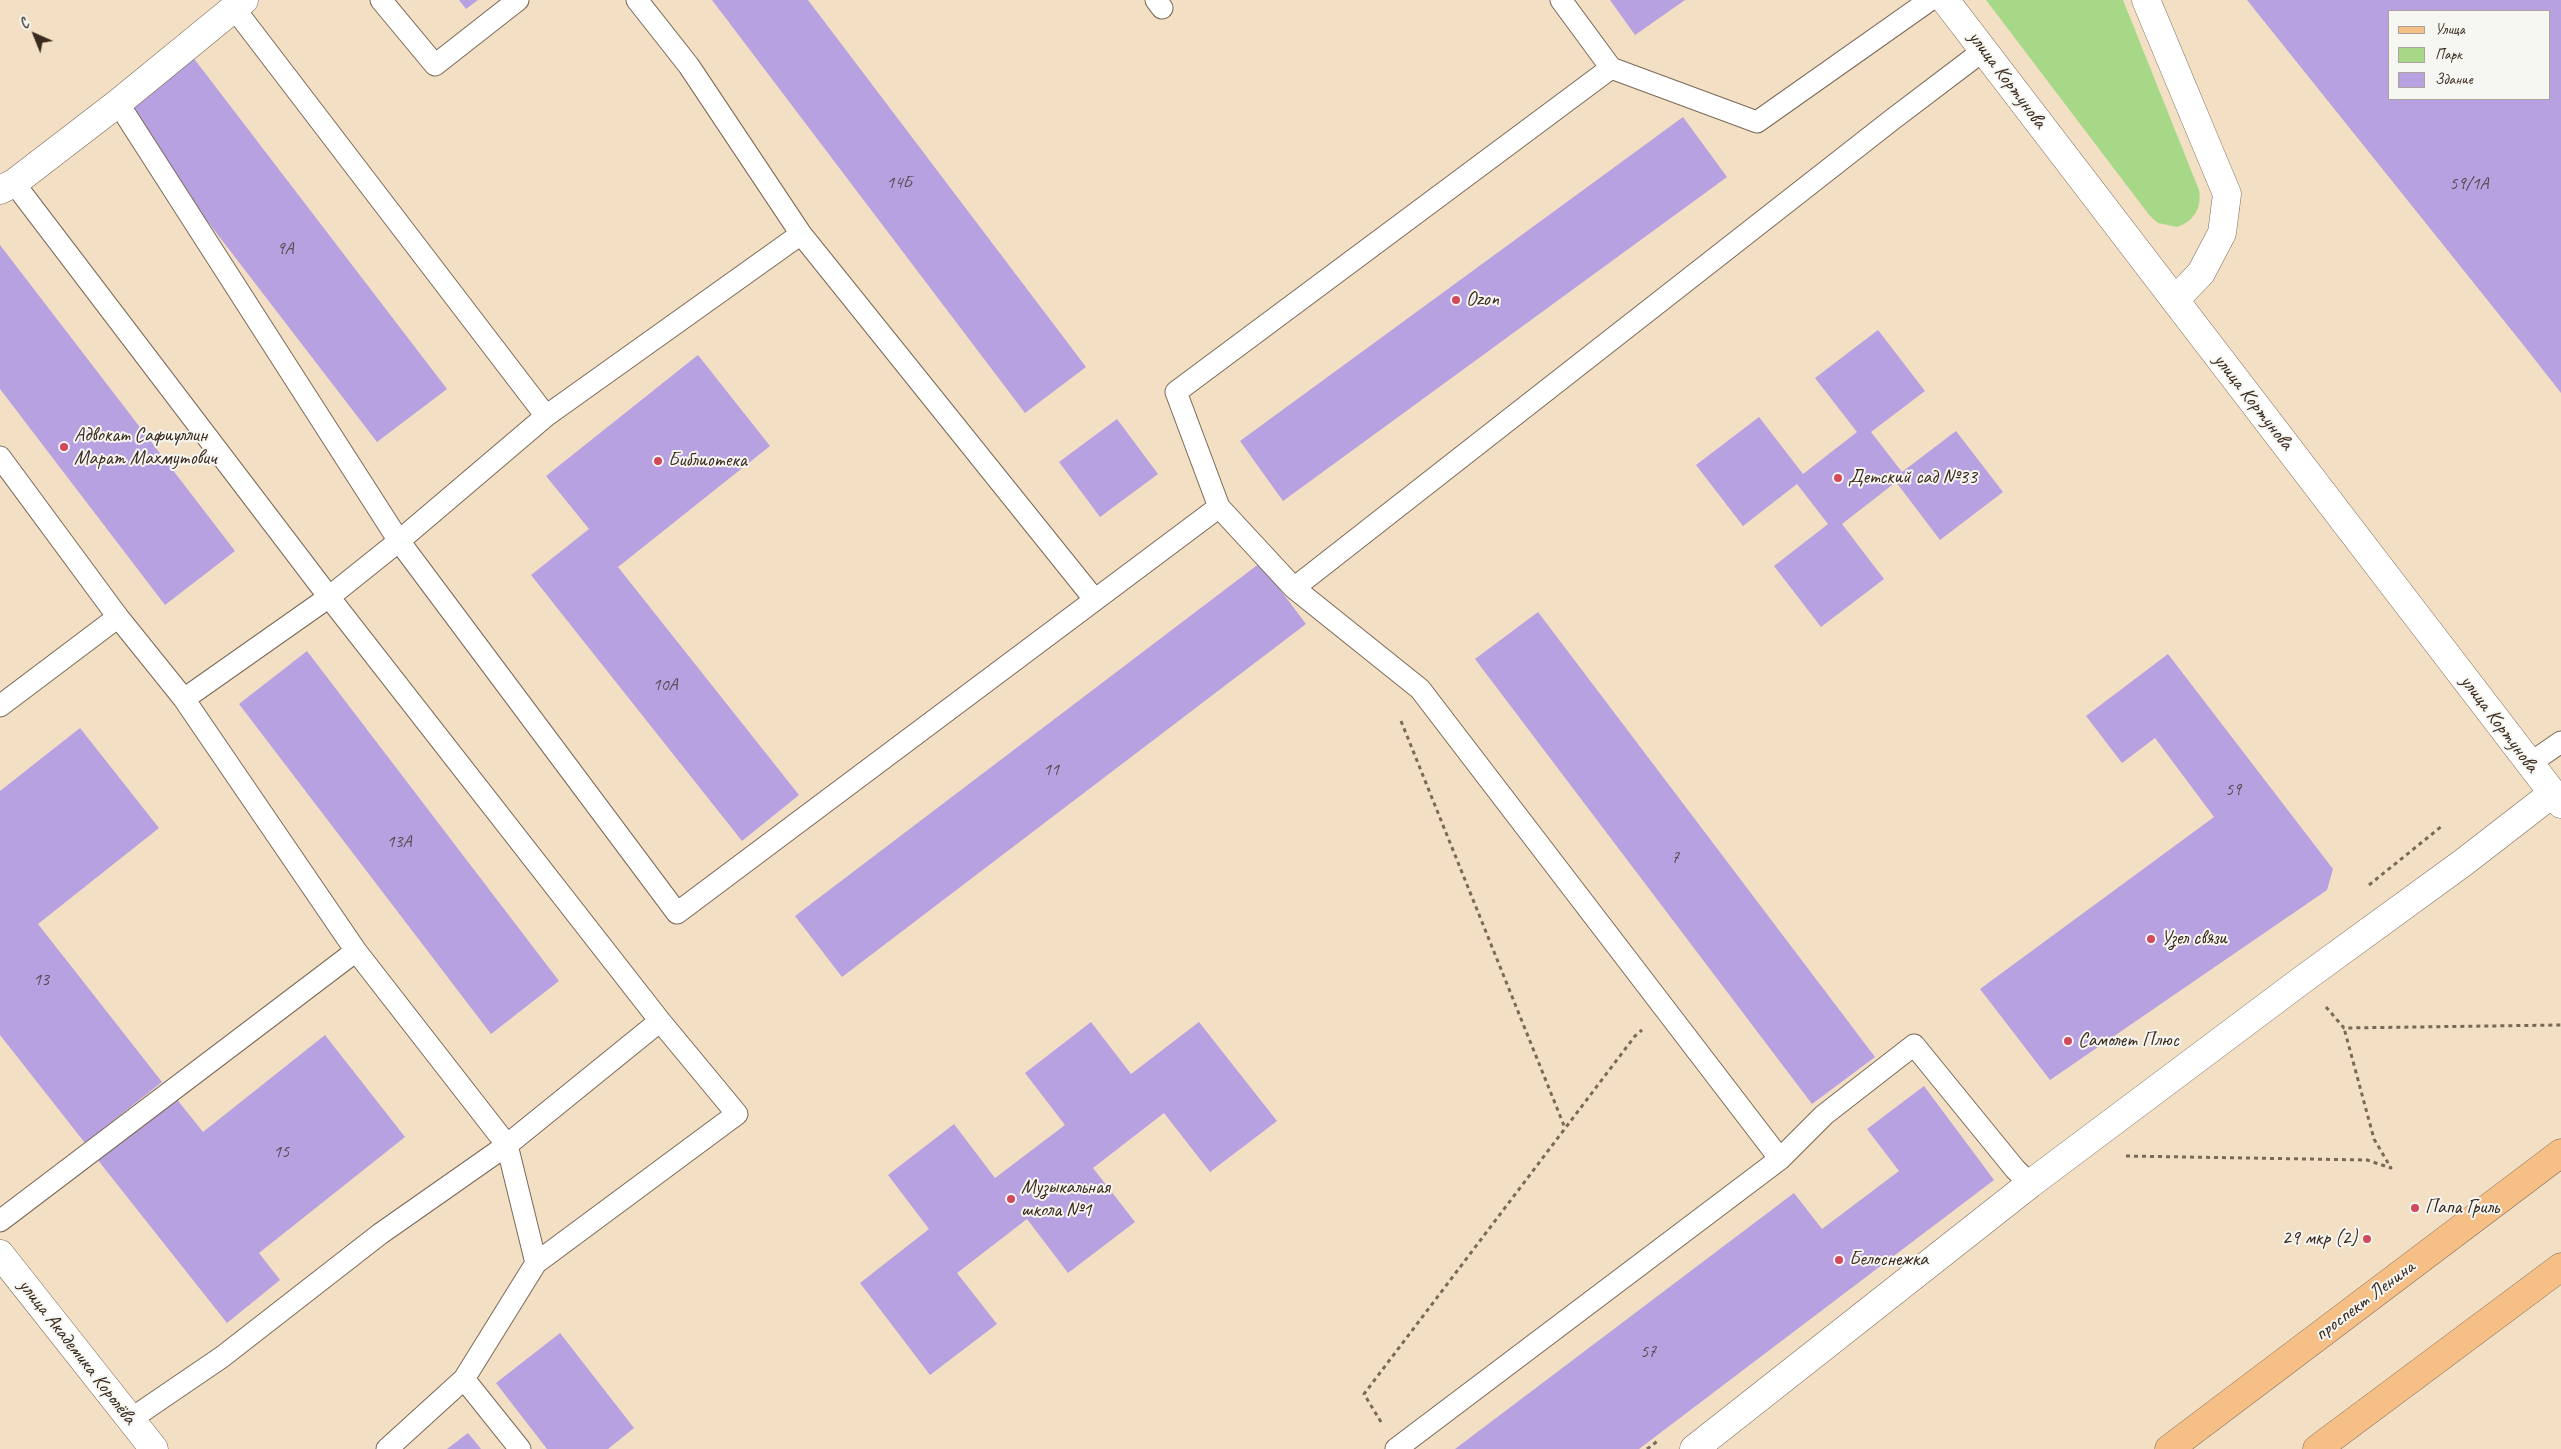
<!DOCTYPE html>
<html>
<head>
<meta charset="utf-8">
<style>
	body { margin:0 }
	#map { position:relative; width:2561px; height:1449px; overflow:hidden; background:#f2dfc4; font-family:Caveat,sans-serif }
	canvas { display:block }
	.legend { position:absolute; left:2388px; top:10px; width:162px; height:90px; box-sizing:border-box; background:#f6f6f2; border:1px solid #aba49d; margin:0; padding:6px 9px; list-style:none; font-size:15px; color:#3b2a1e }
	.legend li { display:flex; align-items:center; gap:10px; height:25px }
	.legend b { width:25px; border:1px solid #aba49d }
	.north { position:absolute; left:10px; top:10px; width:50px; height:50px; -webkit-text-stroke:4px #f6f6f2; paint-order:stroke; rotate:316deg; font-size:14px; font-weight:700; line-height:20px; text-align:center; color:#3b2a1e }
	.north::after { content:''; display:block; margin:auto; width:18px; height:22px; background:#3b2a1e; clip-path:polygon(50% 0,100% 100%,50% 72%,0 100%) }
</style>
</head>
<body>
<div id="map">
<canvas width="2561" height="1449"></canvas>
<ul class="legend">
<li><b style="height:6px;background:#f5bf86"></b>Улица</li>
<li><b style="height:14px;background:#a6d887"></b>Парк</li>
<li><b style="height:14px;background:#b8a1e1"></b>Здание</li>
</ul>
<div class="north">С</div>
</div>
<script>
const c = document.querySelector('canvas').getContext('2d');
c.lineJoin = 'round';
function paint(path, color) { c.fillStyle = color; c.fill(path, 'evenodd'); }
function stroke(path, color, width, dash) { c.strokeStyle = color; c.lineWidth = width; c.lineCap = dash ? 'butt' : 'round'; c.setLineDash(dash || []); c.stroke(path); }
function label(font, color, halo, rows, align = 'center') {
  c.font = font + ' Caveat,sans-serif'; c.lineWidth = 4; c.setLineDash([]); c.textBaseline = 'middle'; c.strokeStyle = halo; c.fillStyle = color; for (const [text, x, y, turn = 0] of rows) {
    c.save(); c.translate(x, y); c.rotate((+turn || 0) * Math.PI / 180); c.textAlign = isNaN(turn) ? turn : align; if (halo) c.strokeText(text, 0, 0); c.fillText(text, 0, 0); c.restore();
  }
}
const green = new Path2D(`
	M1986,0H2123L2199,190C2202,208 2194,221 2177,227L2158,223L2150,216Z`);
const building = new Path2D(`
	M459,0H478L466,9Z
	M712,0H808L1086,367L1025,413Z
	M1610,0H1685L1635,35Z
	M2247,0H2561V393L2525,347ZM2390,11H2550V99H2390Z
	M192,56L447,389L377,442L122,110Z
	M1683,117L1727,177L1283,501L1240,441Z
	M0,245L235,551L165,605L0,389Z
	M1878,330L1925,391L1871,432L1902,472L1956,431L2003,492L1940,540L1896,482L1842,524L1884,579L1821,627L1774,566L1828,524L1797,484L1743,526L1696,465L1759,417L1803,474L1857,432L1815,378Z
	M698,355L770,446L618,567L799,795L742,841L531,575L589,529L546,476Z
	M1117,419L1158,474L1100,517L1059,462Z
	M1260,563L1306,624L842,977L795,916Z
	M1538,612L1875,1057L1812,1104L1475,659Z
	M307,651L559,981L491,1034L239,704Z
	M2168,654L2333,869L2327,890L2050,1080L1980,989L2214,817L2155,738L2122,763L2086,716Z
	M80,728L159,828L38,924L162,1082L85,1143L0,1035V791Z
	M1091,1022L1131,1074L1199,1022L1277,1121L1210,1172L1164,1113L1093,1168L1135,1222L1068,1273L1027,1219L957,1273L997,1324L930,1375L860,1283L929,1229L888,1175L954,1124L995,1178L1065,1125L1025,1073Z
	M325,1035L405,1137L259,1253L280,1280L227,1323L97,1159L175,1097L203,1132Z
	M1924,1086L1994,1180L1639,1449H1455L1794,1193L1822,1229L1899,1171L1867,1129Z
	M560,1333L634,1428L608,1449H547L496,1383Z
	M468,1433L481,1449H447Z`);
const path = new Path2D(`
	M1401,721L1565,1128
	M2369,885L2442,826
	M2326,1007L2344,1028L2561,1025
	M2126,1156L2367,1160L2391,1168L2374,1139L2344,1028
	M1381,1422L1364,1394L1635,1036L1642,1030
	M1647,1449L1659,1440`);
const service = new Path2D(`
	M381,0L435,65L518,0
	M637,0L689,66L801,234
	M1156,0L1162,8
	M1561,0L1611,68L1757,122L1930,0
	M234,8L546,416
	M118,103L399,541L677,913L1219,507L1294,588L1893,119L1984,50
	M14,183L329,597L660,1021L737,1114L536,1263
	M0,457L118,617L184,699L356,951L507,1145L536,1263L464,1379L387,1449
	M1219,507L1176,392L1611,68
	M1294,588L1420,689L1780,1159L1824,1115L1914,1045L2015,1169L2030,1184
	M184,699L329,597L399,541L546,416L801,234L1095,600
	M0,706L118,617
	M2529,764L2561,742
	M0,1221L356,951
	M464,1379L520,1449
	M131,1419L222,1357L380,1234L507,1145L660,1021
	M1396,1449L1780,1159`);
const minor = new Path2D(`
	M2146,0L2227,194L2222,233L2201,273L2175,300
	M0,190L14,183L118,103L244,0
	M1694,1449L2030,1184L2302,980L2464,862L2553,793`);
const tertiary = new Path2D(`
	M1945,0L2561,804
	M0,1254L154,1449`);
const primary = new Path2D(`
	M2169,1449L2561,1153
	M2317,1449L2561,1267`);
const markers = [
	[1456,300,5,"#d1495b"],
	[64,447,5,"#d1495b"],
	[658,461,5,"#d1495b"],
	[1838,478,5,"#d1495b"],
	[2151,939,5,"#d1495b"],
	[2068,1041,5,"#d1495b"],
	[1011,1199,5,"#d1495b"],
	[2415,1208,5,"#d1495b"],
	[2367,1239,5,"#d1495b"],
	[1839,1260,5,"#d1495b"]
];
const numberNames = [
	["14Б",899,183],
	["59/1А",2469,184],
	["9А",285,249],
	["10А",665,685],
	["11",1051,770],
	["59",2233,790],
	["13А",399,842],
	["7",1675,858],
	["13",41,980],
	["15",281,1152],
	["57",1648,1352]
];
const streetNames = [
	["улица Кортунова",2007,80,53],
	["улица Кортунова",2253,402,52],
	["улица Кортунова",2499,724,53],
	["проспект Ленина",2365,1301,-37],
	["улица Академика Королёва",77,1352,52]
];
const poiNames = [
	["Ozon",1466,300],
	["Адвокат Сафиуллин",74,436],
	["Марат Махмутович",74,459],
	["Библиотека",668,461],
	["Детский сад №33",1848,478],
	["Узел связи",2161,939],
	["Самолет Плюс",2078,1041],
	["Музыкальная",1021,1188],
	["школа №1",1021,1211],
	["Папа Гриль",2425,1208],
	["29 мкр (2)",2357,1239,"right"],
	["Белоснежка",1849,1260]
];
paint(green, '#a6d887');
paint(building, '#b8a1e1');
stroke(service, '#7b6958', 23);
stroke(minor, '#7b6958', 29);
stroke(tertiary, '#7b6958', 29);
stroke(primary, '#7b6958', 29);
stroke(path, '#7b6958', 3, [4, 4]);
stroke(service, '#fff', 21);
stroke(minor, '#fff', 28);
stroke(tertiary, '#fff', 28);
stroke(primary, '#f5bf86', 28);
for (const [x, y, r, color] of markers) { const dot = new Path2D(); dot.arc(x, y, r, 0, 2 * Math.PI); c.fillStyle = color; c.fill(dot); stroke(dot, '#f6f6f2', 2); }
label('18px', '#5a484f', null, numberNames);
label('20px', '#3b2a1e', '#f6f6f2', streetNames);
label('20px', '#3b2a1e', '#f6f6f2', poiNames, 'left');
</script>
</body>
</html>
